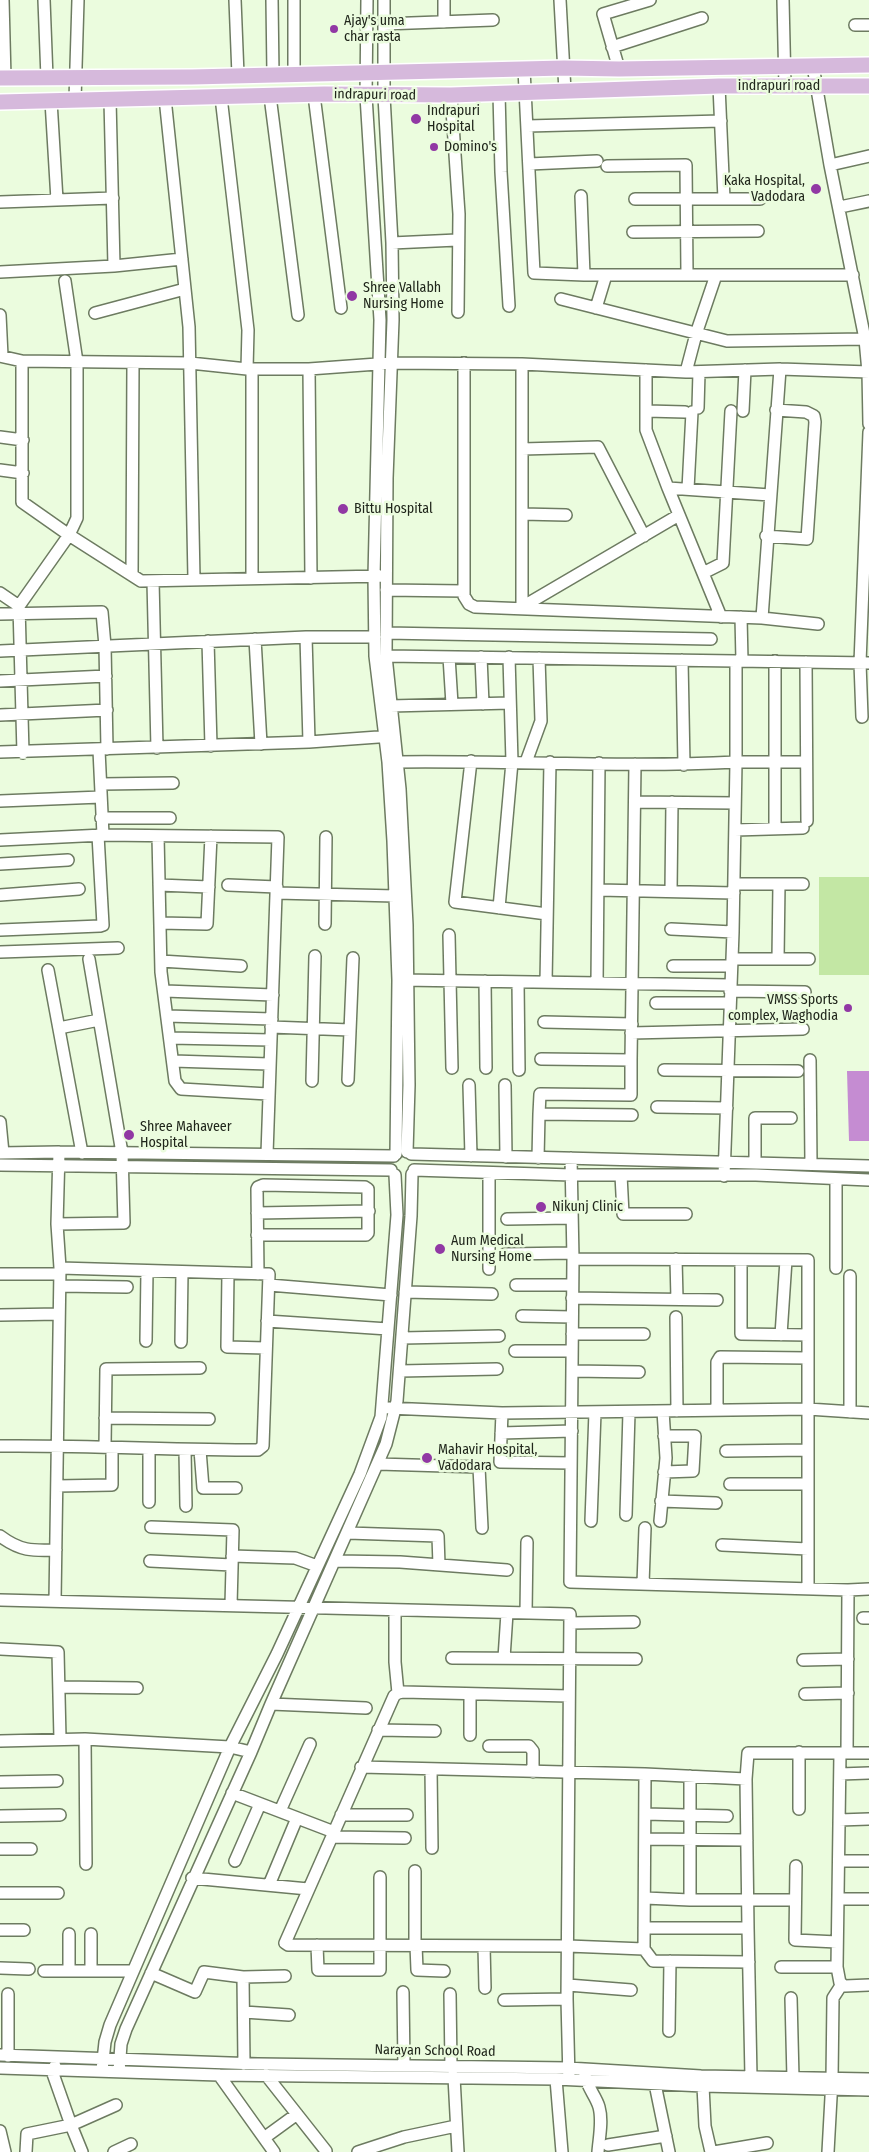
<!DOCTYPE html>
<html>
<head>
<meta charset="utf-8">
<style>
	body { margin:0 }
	canvas { display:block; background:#ebfcde }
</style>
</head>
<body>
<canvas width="869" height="2152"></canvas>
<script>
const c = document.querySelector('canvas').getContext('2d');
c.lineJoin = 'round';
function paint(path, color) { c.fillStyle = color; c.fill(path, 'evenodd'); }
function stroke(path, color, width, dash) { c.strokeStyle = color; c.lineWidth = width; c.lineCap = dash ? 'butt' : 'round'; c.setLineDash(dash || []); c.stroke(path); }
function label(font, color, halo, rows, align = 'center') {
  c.font = font + ' "Fira Sans Condensed",sans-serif'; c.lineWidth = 5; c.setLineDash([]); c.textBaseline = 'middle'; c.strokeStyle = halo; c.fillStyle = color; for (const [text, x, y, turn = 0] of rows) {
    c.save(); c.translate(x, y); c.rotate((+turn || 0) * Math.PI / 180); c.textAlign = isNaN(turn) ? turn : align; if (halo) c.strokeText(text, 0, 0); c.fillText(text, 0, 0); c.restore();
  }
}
const green = new Path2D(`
	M819,877H869V975H819Z`);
const water = new Path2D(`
	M847,1071H869V1141H849Z`);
const minor = new Path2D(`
	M3,0L5,78
	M44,0L47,78
	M235,0L238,75
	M272,0L273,74
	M294,0V73
	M367,0L366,96L380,320L374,577L375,656L388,762L393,841L398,980L396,1154
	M384,0V96L392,243L393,320L387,478L386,656L400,789L407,925L409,1085L407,1152
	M444,0V22
	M560,0L565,91
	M783,0L785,87
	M384,24L493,20
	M855,25H869
	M612,47L702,18
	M813,66L830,165L865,339L868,372L869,424
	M524,69L534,273L584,275H853
	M619,69L603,14L650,0
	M719,86L724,199H760
	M499,93L501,172L509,306
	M314,95L341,308
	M451,95L459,214L458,312
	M270,96L298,315
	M221,97L248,330L247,369
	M165,98L189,327L194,579
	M75,100L78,0
	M110,100L114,266
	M51,101L57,200
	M527,126L721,121
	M529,164L597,161
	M830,165L869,156
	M607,166L686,165L687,274
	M581,196L584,275
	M635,199H724
	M0,202L113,198
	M840,207L869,201
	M633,232L758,231
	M392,243L457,240
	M0,272L114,266L182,259
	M561,299L727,341L865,339
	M596,308L606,275
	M95,313L185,289
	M0,315L2,356
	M0,356L22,361L190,363L247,369H309L391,363L522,364L686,372L780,369L869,372
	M22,361V502L69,535L141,581L381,576
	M464,363V596L469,604L475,607L762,618L818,624
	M522,364V607
	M252,369V578
	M309,369L311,578
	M646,370V430L668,488L721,617
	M686,372L696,334L716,275
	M698,408L699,372
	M647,411L685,412
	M743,411L745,370
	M0,437L23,440
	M522,449L598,447L644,536
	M0,470L23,473
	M668,488L770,495
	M688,489L692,412
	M522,514L566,515
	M766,536L807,539L815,422L814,416L806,412L776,410
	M703,573L723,563L731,411
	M132,575L133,363
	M153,581L157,748
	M386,590L464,591
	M0,593L19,606
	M522,607L679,515
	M0,614L102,612L105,646L107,749
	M741,617L742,661
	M762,618L780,369
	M386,633L711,639
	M306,637L309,742
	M255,639L261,744
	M208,641L211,746
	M0,651L306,637H375
	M386,656L736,661
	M449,657L452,704
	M481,657L483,704
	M682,660L684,765
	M806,662L807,821
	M0,681L106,676
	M390,706L510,703
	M0,715L107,710
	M862,717L860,663L869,432
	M99,750L103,835
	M0,752L309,742L392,736
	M23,753L19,606L69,535L77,518V362L65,281
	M471,761L455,902L547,914
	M390,762C505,760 621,768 736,762V661L869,663
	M526,762L541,721L539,658
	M102,784L173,783
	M0,801L101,797
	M635,802L735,803
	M101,818H170
	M775,829V661
	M735,830L803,828
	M158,836L161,972L175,1081L181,1089L268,1094
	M0,840L103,835L278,837L267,1154
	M0,864L68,860
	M734,884H803
	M159,885L209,887
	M228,885L277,887
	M599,890L734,893
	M671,891L672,802
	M277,893L395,896
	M0,895L79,889
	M499,908L512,762L509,657
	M160,923L207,924L211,836
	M325,924L326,837
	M671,929L733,932
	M0,930L100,926L103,925L98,835
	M449,935L452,1068
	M0,952L118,948
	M732,959H809
	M778,959L779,884
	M161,961L241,966
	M673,966H731
	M48,970L82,1153
	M402,980L730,985
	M485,981L486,1068
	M518,982L519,1070
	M546,982L550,762
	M597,983L599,763
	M165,991L273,995
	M730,991L805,992
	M656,1003H730
	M167,1016L272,1019
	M544,1022L632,1024
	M271,1027L350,1030
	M59,1028L99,1020
	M631,1033L803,1029
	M170,1038L271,1040
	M541,1059L631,1060L635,764
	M810,1060L811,1164
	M173,1061L269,1064
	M664,1070L798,1071
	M348,1080L353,958
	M312,1081L315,956
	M469,1085L471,1156
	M505,1085L506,1157
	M657,1107L727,1108
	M539,1114L540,1094L631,1095V1060
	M0,1122L3,1153
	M0,1153L59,1152L394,1156
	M411,1154L869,1166
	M538,1158L539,1114L632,1115
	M571,1158L573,1259L570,1582L848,1590L869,1589
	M755,1162V1118H791
	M0,1165L391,1170
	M414,1170L571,1175H756L869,1180
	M621,1175L623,1214H686
	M724,1176L733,932L736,762H806
	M836,1179V1268
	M257,1213L369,1211
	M507,1219L571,1218
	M57,1224L124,1223L122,1153L89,959
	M257,1235H366L368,1233V1189L365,1187L263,1185L258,1187L257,1189L258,1274
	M505,1254L572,1253
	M573,1259L808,1260V1588
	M676,1259L677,1299
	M741,1260V1334L808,1335
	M489,1269V1173
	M228,1273L227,1347L266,1348
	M0,1274H60
	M850,1276V1412
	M269,1285L391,1295
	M516,1285H572
	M60,1286L127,1287
	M405,1292L492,1294
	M572,1298L717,1300
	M0,1315L59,1314
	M522,1316L572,1317
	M676,1317L677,1411
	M267,1321L388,1329
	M572,1334H644
	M781,1335L786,1260
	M402,1338L499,1336
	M146,1341L147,1271
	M181,1342L182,1272
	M515,1351H572
	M400,1371L497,1369
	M572,1371L639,1372
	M389,1408L502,1413L808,1409L869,1413
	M717,1410V1362L720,1357L808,1358
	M502,1413L500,1462L571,1463
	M105,1418L209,1419
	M501,1433L572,1431
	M0,1446C86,1445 171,1450 258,1450L263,1446L269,1274L60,1268
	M105,1446L106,1369L200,1368
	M149,1449V1502
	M185,1450L186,1506
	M200,1450L203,1488H236
	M726,1451L808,1450
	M378,1464L479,1467L482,1528
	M664,1472L693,1471L695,1436H664
	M730,1484H808
	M57,1486L112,1485V1448
	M661,1501L716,1503
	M626,1515L629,1412
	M591,1521L595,1412
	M660,1521L666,1458L663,1411
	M151,1527L233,1530L231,1605
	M348,1533L438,1536L439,1565
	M0,1536C20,1551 32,1551 56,1550
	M722,1545L808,1549
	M232,1556L295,1558L317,1566
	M150,1561L232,1565
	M336,1561L400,1562L507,1570
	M643,1584L645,1528
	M0,1600L570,1614L567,1999L569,2079
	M55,1601L60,1268L57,1224L59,1152
	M395,1610V1662L398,1693
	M526,1613L527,1542
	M863,1618H869
	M570,1623L634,1622
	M0,1649L58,1652L60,1739
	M452,1658L636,1659
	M504,1658L507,1613
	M803,1660L848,1659
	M60,1687L137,1688
	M805,1694L848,1693
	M569,1696L403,1692L398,1693L394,1696L285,1943L288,1945L568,1946L644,1949L645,1774
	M271,1704L366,1708
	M378,1730L435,1731
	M470,1735V1694
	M85,1739L86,1864
	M0,1741L85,1739L230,1747L251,1752
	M489,1746H529L533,1751V1772
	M799,1752V1809
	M840,1753L837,1967L840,1983L845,1986L869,1985
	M847,1753L848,1590
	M361,1767L645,1774L746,1779
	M431,1769L432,1848
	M840,1774L869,1773
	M0,1782L57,1781
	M232,1793L334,1832
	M280,1811L310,1744
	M645,1814L727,1816
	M341,1815H407
	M0,1816L60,1815
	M839,1820L869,1819
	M332,1837L405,1838
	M645,1839L747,1840
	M0,1849H31
	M235,1861L260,1804
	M839,1861H869
	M796,1866L795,1940L837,1942
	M192,1878L308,1889
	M269,1885L297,1818
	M0,1893H58
	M645,1898L690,1900H795
	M838,1899H869
	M690,1900V1776
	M644,1928H748
	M0,1930H24
	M317,1945L318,1970H380V1877
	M415,1945V1871
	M416,1945L417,1970L444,1971
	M484,1946L485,1988
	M644,1949L653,1961L749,1962
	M781,1967H837
	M0,1968L29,1969
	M44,1971H133
	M69,1971V1934
	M91,1971V1934
	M151,1973L195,1992L204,1972L243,1977L244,2064
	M243,1977L285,1976
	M568,1985L631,1990
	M403,1992L404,2066
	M8,1994V2056
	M450,1994L451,2067
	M791,1998L793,2078
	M504,2000L567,1999
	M244,2012L289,2015
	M669,2031L670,1961
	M0,2055L258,2064L568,2068L701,2076L869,2079
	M55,2066L52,2071L71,2125L82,2152
	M0,2068L219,2075L556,2079L703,2086L869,2090
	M102,2070L105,2042L110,2025L230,1747L277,1654L360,1474L381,1417L397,1215L395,1175
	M119,2071L121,2044L126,2029L251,1752L271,1704L386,1444L397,1401L411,1216L412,1174
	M585,2074C586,2086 596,2096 599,2107C603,2121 599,2138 598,2152
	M219,2075L274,2152
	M266,2075L326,2151
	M454,2077L458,2152
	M751,2077L748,1928L746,1779L748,1753H869
	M556,2079L562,2152
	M655,2084L669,2152
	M703,2086L705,2126L711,2152
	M0,2131L5,2152
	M264,2138L297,2114
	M608,2145L666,2136
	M26,2152L27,2134L71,2125L116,2105
	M114,2152L131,2144
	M358,2152L404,2137L456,2126
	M714,2152L767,2143
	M828,2152L832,2079L833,1998L842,1984`);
const major = new Path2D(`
	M0,78L192,77L564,68L619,69L869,65
	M0,102L324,94L451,95L719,86H869`);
const markers = [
	[334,29,5,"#9138a4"],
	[416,119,6,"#9138a4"],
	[434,147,5,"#9138a4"],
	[816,189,6,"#9138a4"],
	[352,296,6,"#9138a4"],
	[343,509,6,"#9138a4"],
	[848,1008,5,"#9138a4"],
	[129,1135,6,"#9138a4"],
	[541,1207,6,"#9138a4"],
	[440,1249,6,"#9138a4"],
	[427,1458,6,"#9138a4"]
];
const poiNames = [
	["Ajay's uma",344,21],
	["char rasta",344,37],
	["Indrapuri",427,111],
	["Hospital",427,127],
	["Domino's",444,147],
	["Kaka Hospital,",805,181,"right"],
	["Vadodara",805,197,"right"],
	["Shree Vallabh",363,288],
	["Nursing Home",363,304],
	["Bittu Hospital",354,509],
	["VMSS Sports",838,1000,"right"],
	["complex, Waghodia",838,1016,"right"],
	["Shree Mahaveer",140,1127],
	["Hospital",140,1143],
	["Nikunj Clinic",552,1207],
	["Aum Medical",451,1241],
	["Nursing Home",451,1257],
	["Mahavir Hospital,",438,1450],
	["Vadodara",438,1466]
];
const streetNames = [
	["indrapuri road",779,86],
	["indrapuri road",375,95,1],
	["Narayan School Road",435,2051,1]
];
paint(green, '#c3e7a4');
paint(water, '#c58cd2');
stroke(minor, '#6d7b61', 14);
stroke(major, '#fff', 18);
stroke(minor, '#fff', 11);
stroke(major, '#d6b9dc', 15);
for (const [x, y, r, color] of markers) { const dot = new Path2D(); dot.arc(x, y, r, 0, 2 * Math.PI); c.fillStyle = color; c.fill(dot); stroke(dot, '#ebfcde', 2); }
label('14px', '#20261b', '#ebfcde', poiNames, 'left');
label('14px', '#20261b', '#ebfcde', streetNames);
</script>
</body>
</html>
